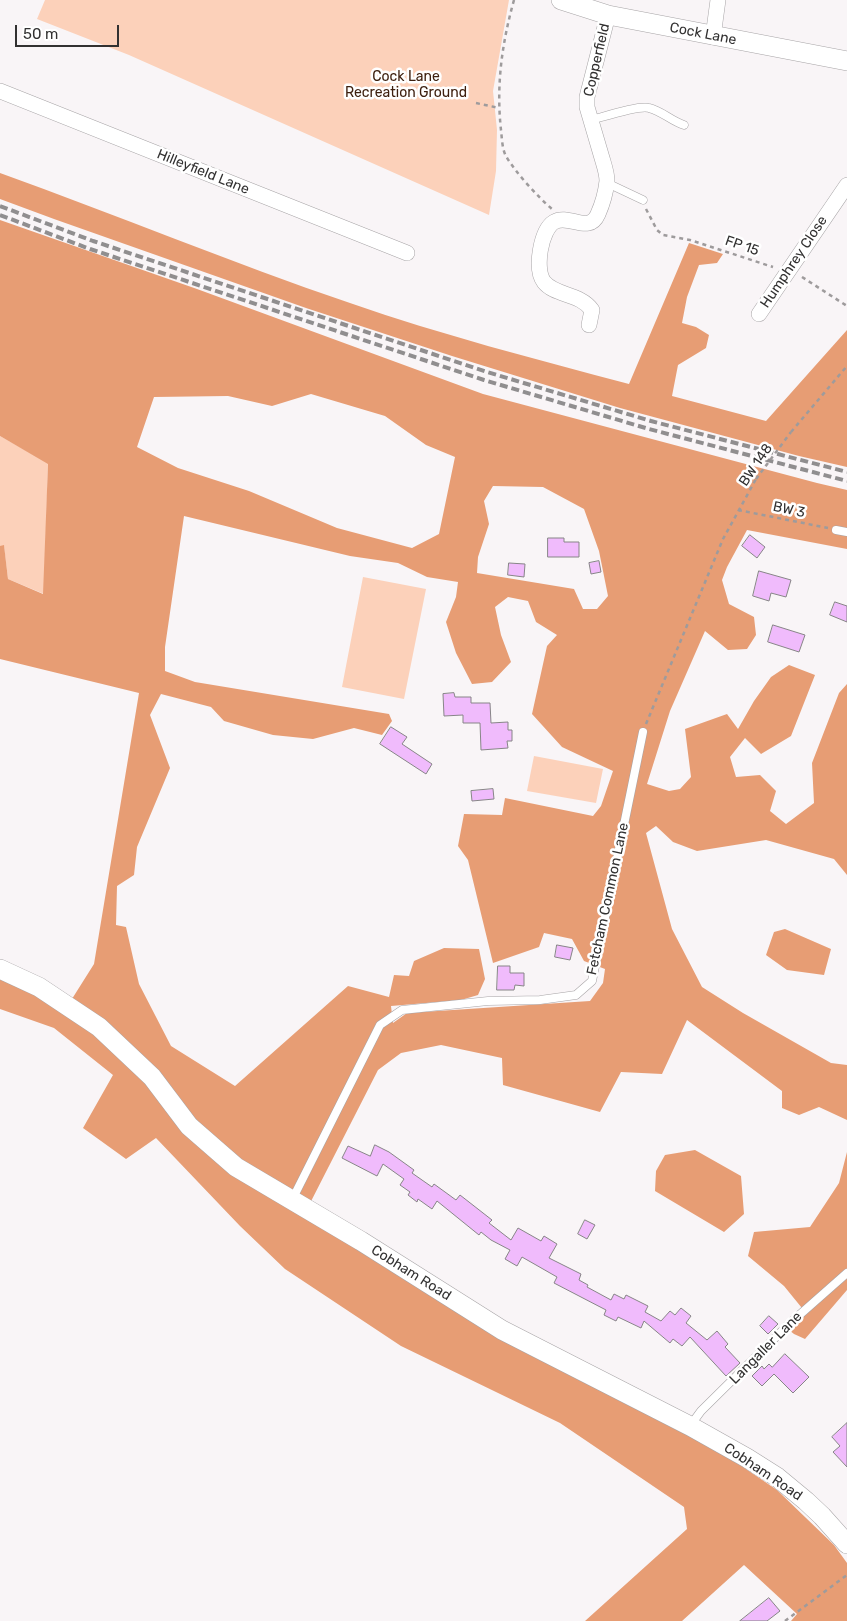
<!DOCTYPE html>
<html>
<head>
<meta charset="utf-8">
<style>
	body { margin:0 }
	#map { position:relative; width:847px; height:1621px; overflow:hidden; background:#f9f5f7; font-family:Rubik,sans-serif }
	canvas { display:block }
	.scale { position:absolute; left:15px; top:25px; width:104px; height:22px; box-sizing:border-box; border:2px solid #323131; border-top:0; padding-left:6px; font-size:15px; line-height:18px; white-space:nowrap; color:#323131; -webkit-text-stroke:4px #fff; paint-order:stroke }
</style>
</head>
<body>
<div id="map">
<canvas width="847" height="1621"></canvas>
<div class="scale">50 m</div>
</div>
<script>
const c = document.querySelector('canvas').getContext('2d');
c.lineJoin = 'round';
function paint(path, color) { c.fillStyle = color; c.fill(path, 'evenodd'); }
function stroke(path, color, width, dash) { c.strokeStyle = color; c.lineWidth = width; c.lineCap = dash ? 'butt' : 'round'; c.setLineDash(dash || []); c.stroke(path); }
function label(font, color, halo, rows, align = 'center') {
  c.font = font + ' Rubik,sans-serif'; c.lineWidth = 5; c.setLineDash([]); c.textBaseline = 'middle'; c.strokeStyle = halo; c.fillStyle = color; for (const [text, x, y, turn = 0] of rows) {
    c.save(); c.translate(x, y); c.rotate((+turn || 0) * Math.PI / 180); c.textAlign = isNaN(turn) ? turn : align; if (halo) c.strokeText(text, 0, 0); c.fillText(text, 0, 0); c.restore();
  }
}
const green = new Path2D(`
	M45,0H509L493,91L497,130L496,171L489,215L129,55L37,19Z
	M0,436L48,463L44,594L8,579L4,546H0Z
	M363,577L426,589L404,699L342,687Z
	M534,756L603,769L596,803L527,791Z`);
const forest = new Path2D(`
	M0,173C117,215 232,263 350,303C442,335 535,359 629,384L689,243L723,254L717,263L699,265L687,297L682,323L696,327L709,335L706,348L678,365L672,396L766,421L847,330V467L799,456L620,408L452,356L306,308L54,219L0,199Z
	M0,220L197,289L483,394L817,483L847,490V549L747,530L727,567L722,580L729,604L754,617L756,635L747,649L728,650L705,631L670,711L647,784L669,791L680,789L691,777L685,729L727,714L738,729L754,701L771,677L789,665L815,675L791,736L761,754L745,738L730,757L736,777L760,775L776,791L770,811L786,824L814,803L812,763L839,693L847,684V875L834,859L766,840L697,851L673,842L656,826L646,833L672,929L702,987L743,1013L831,1063L847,1065V1120L819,1107L799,1115L782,1108V1091L687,1020L662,1074L621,1072L600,1112L503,1085L502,1058L441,1045L401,1053L378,1070L304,1215L690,1431L777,1490L834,1545L847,1563V1621H791L797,1614L744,1565L682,1621H585L687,1529L684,1507L560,1423L401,1346L285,1269L240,1226L156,1138L126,1159L83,1128L113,1075L54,1028L0,1009V977L65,1010L94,964L139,693L0,659V546L4,545L8,579L43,594L48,464L0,436ZM311,394L385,416L426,445L455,457L439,534L412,548L337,528L249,491L178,468L137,447L154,397L228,396L272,406ZM493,486L543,487L584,509L599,551L608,596L597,609H583L574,589L477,573L478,557L489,524L484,501ZM184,516L350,556L398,563L427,577L458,582L456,597L446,622L456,653L472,684L492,682L511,662L501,635L495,607L508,597L528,601L536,622L557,635L547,646L532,714L562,747L613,771L601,806L593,816L505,798L502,815L464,814L458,846L468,860L493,963L539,947L544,933L572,939L584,961L605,969L603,983L590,1001L407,1013L393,1023L391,1006L461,1000L478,995L485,979L479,949L444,948L414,961L409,976L394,975L389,997L348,986L235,1086L171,1046L139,984L126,927L116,925L117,886L134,875L137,847L170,768L150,715L161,694L211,707L224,721L273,735L313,739L354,728L382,735L392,721L389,714L195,682L165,671V647Z
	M785,929L831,949L824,975L787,970L766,955L774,932Z
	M695,1150L741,1176L744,1214L724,1232L655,1191L656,1171L665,1155Z
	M847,1152V1290L805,1339L794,1334L789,1330L806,1313L784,1286L748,1256L754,1232L810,1227L839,1183Z`);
const building = new Path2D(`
	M750,535L765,547L757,558L742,546Z
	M548,538H564V542H579V557H548Z
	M599,561L601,572L591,574L589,563Z
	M509,563L525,564L524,577L508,575Z
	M759,571L791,580L786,597L771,593L769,601L753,596Z
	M835,602L847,606V622L830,615Z
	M773,625L805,635L799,652L768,642Z
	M454,693L455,697H471V703H490L491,723L508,722V730H512V741H507L508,748L481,750L480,723H463V715L444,716L443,694Z
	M391,727L407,737L402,744L432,764L426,774L380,744Z
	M493,789L494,799L472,801L471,791Z
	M557,945L573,948L570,960L555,957Z
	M498,966H510V973H524V986L515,985L514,990H497Z
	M375,1145L389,1152L414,1170L412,1173L432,1187L434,1184L456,1200L460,1195L492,1220L489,1223L511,1240L518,1228L541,1241L544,1236L557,1244L549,1258L581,1274L579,1280L588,1285L587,1287L611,1300L614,1294L624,1299L626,1295L648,1306L645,1312L661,1321L670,1311L675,1315L681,1308L691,1316L686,1323L707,1340L717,1331L728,1344L725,1347L740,1363L726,1376L690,1337L682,1346L673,1339L670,1343L644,1321L641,1328L618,1317L616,1321L604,1315L606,1310L554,1283L557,1277L522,1257L517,1266L505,1259L510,1250L491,1240L481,1232L479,1235L437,1201L432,1209L418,1199L417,1202L408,1195L410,1192L400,1185L404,1179L383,1164L377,1176L342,1158L348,1146L370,1156Z
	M585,1220L595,1225L587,1239L578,1234Z
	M769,1316L778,1324L768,1334L760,1326Z
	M785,1354L809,1377L793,1393L774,1374L762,1386L752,1376L762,1366L764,1369L769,1364L772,1367Z
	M847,1423V1467L833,1452L840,1446L832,1437Z
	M769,1598L780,1611L767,1621H740Z`);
const path = new Path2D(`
	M514,0C502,43 496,85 501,130C502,138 502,149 506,156C515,172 538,197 552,209
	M476,103L499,108
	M646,209L657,230L663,235L690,240L773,267
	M802,277L847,306
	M791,432L847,366
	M738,510L828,528
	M646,724L723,539L756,479
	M785,1621L847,1575`);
const service = new Path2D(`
	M591,120C603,117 639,105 649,108C662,111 671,121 684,125
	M607,183L643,200
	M836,530L847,532
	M292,1200L380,1025L402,1010L488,1001L540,1000L576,995L592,981L643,732
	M690,1426L701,1411L788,1325L847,1273`);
const minor = new Path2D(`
	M713,37L718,0
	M0,91L407,253
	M759,314L847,185
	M589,325L592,310C580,293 555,296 544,282C534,269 541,230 554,222C569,213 589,235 598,214C602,205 606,190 607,181C607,173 604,165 602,158C597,141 592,124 587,107V97L608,15`);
const tertiary = new Path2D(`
	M561,0L608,15L847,61
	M0,969L39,987L99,1027L152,1077L189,1126L236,1167L361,1241L502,1330L690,1426L747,1458L777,1477L806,1501L822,1516L847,1544`);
const rail = new Path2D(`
	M0,206L93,241L487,372L651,421L847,472
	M0,215L90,249L484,380L649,429L847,481`);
const pathBridge = new Path2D(`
	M756,479L791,432`);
const streetNames = [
	["Cock Lane",703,34,11],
	["Copperfield",597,60,-77],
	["Hilleyfield Lane",203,172,22],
	["FP 15",742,246,19],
	["Humphrey Close",794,262,-56],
	["BW 148",756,465,-56],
	["BW 3",789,510,12],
	["Fetcham Common Lane",608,899,-78],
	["Cobham Road",411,1273,32],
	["Langaller Lane",766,1348,-45],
	["Cobham Road",763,1472,34]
];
const parkNames = [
	["Cock Lane",406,77],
	["Recreation Ground",406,93]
];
paint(green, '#fcd1ba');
paint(forest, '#e79d74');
paint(building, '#f0bbfc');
stroke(building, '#878587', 1);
stroke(service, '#a7a4a6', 9);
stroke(minor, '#a7a4a6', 16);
stroke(tertiary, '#a7a4a6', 20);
stroke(path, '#9e9b9c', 2.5, [4, 4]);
stroke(service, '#fff', 8);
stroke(minor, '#fff', 15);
stroke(tertiary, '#fff', 19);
stroke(rail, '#908e8f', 4, [8, 4]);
stroke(pathBridge, '#9e9b9c', 2.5, [4, 4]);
label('14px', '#323131', '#fff', streetNames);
label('14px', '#3e200f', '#fff', parkNames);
</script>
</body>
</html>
